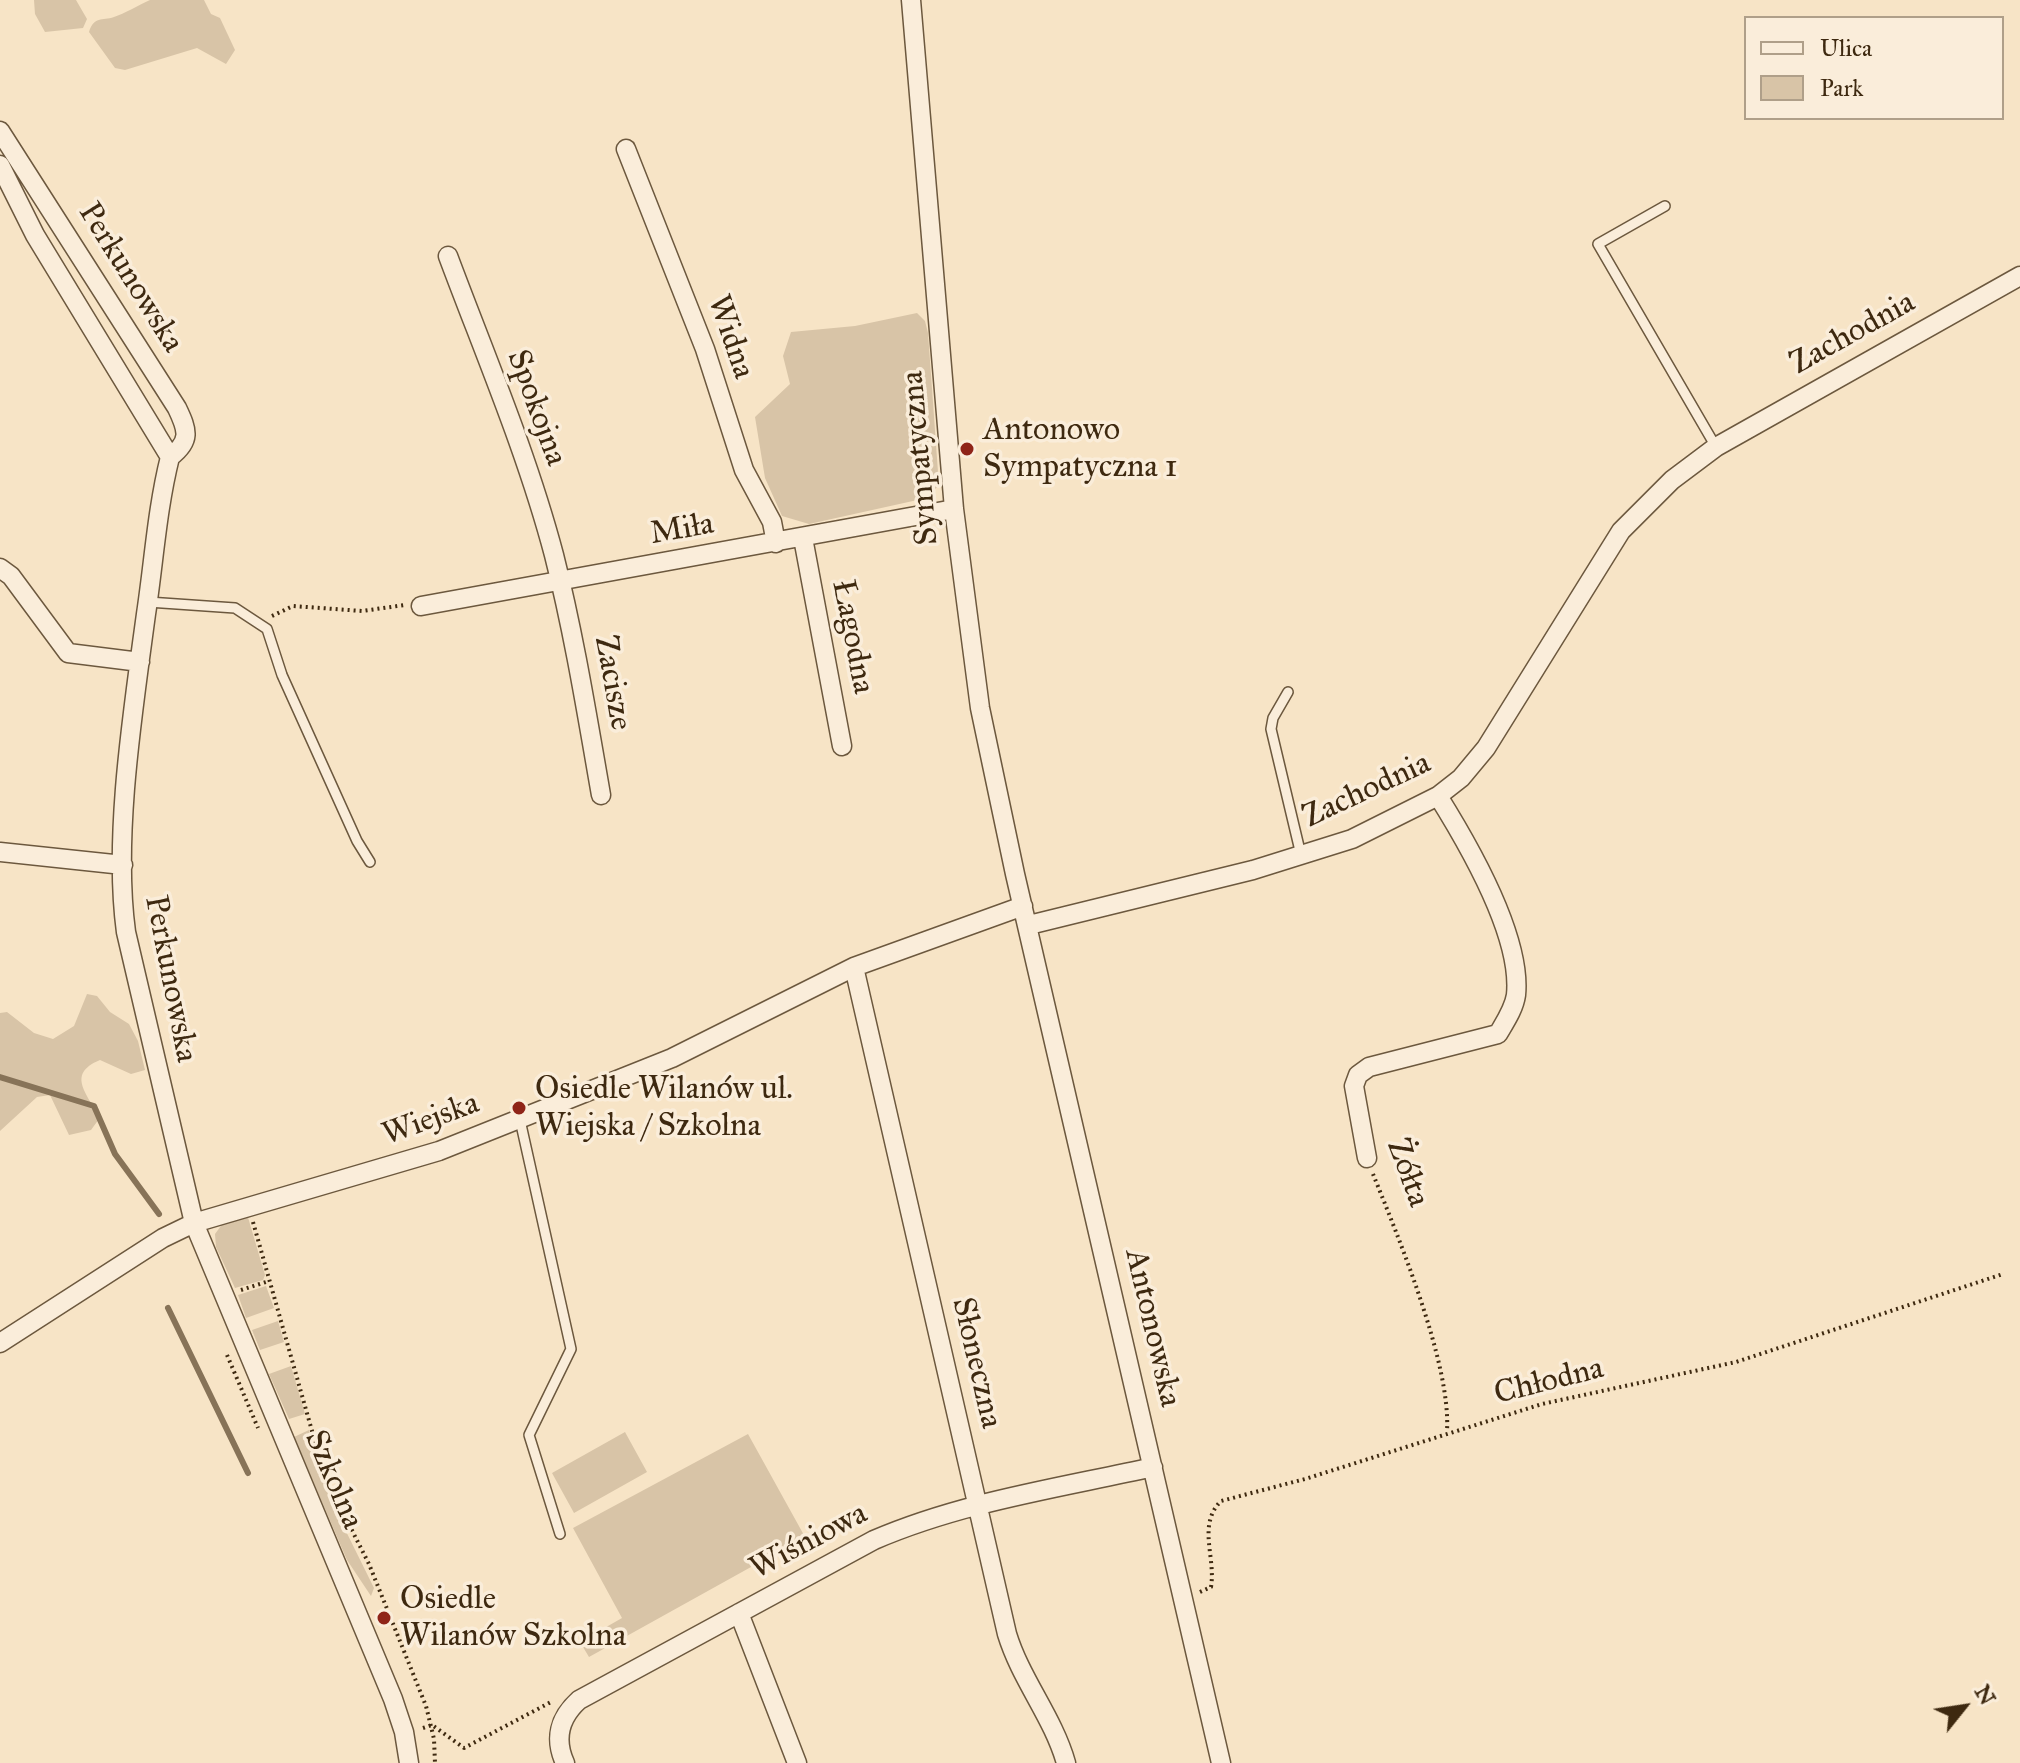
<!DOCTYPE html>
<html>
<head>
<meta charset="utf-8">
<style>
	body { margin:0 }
	#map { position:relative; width:2020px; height:1763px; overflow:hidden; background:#f7e4c6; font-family:"IM FELL Great Primer",serif }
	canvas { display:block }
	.legend { position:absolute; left:1744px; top:16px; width:260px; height:104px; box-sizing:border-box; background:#faedda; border:2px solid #af9f89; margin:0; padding:10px 14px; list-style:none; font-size:24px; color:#3e2910 }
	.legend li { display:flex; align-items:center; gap:16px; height:40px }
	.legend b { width:40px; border:2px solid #af9f89 }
	.north { position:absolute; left:1924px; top:1667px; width:80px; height:80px; -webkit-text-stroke:6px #faedda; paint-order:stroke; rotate:60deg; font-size:22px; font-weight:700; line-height:32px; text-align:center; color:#3e2910 }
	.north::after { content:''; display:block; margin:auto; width:28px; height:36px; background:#3e2910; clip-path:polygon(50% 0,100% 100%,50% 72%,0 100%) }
</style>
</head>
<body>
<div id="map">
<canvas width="2020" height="1763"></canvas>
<ul class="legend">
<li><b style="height:10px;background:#faedda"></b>Ulica</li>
<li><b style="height:22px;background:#d8c4a7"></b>Park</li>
</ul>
<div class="north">N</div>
</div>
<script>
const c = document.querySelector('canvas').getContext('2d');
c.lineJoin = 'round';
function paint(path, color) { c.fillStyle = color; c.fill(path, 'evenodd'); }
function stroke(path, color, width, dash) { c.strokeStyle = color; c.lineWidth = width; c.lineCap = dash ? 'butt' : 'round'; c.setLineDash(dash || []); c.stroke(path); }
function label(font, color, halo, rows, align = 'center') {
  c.font = font + ' "IM FELL Great Primer",serif'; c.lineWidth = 7; c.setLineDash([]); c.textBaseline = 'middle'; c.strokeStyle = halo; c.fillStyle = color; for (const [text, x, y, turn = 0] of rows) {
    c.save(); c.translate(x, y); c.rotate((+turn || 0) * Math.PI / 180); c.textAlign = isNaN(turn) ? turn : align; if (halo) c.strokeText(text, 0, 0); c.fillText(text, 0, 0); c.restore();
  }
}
const green = new Path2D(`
	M34,0H76L87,19L83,28L45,32L35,14Z
	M150,0H204L211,14L220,18L235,50L226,64L197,48L125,70L115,68L89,32C94,16 102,21 114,17C124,14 139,5 150,0Z
	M917,313L925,321L928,333L939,486L922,499L809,524L782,516L765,478L755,417L790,384L783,356L791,332L855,326Z
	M87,994L97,996L110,1012L129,1024L138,1041L145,1070L131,1074L100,1060C64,1075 90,1095 99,1119L91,1130L69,1135L50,1095L37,1097L0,1131V1013L7,1012L34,1033L53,1039L74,1026Z
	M247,1214L265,1275L263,1280L235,1288L216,1247L215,1234L226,1219Z
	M266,1286L274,1308L246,1318L238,1295Z
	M278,1321L284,1342L260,1350L252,1330Z
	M291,1366L305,1414L289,1419L269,1374Z
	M309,1430L330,1499L374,1588L371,1596L347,1560L294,1437Z
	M625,1432L647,1472L574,1513L552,1473Z
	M748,1434L805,1537L589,1657L580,1642L622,1618L573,1528Z`);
const stream = new Path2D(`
	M0,1077L94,1106L115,1154L159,1214
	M168,1308L248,1473`);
const path = new Path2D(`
	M272,616L293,606L362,611L405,605
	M1373,1174C1399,1239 1451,1364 1447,1431
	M253,1222L325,1477L369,1564L426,1706L434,1739L435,1763
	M241,1290L269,1281
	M227,1355L258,1428
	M1200,1592L1211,1587C1216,1557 1197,1525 1221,1501L1305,1479L1542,1404L1736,1362L2003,1274
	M423,1728L432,1725L464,1748L551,1702`);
const service = new Path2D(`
	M1665,206L1598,244L1716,447
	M148,602L235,608L267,629L282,675L357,841L370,862
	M1288,692L1273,718L1271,729L1301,855
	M520,1120L571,1349L529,1435L560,1534`);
const minor = new Path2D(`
	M911,0L954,509L980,708L1015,874L1221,1763
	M0,131L177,408C188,431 191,441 170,457
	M626,149L705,349L744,470L772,522L776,543
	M0,165L35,235L170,457C157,509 154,561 146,614C133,711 113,837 126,932L194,1223L393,1699L404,1732L409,1763
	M448,256C485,355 527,453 554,555C574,634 587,715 601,795
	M803,538L842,746
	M0,568L11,576L68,653L140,662
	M421,606L954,509
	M0,852L123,865
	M1029,925L1253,870L1352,839L1438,796L1461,778L1486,748L1621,531L1672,480L1716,447L2020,276
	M854,967L1007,1634C1021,1680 1053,1717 1066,1763
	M1367,1158L1354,1086L1358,1075L1369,1067L1498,1034C1505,1022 1514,1009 1516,995C1522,936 1468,844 1438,796
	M0,1343L163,1238L194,1223L439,1151L672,1058L854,967L1023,906
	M739,1613L797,1763
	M565,1763C554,1739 559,1718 579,1700L874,1540C962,1502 1059,1488 1153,1467`);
const markers = [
	[967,449,8,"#8f2418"],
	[519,1108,8,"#8f2418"],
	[384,1618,8,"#8f2418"]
];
const streetNames = [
	["Perkunowska",130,278,58],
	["Zachodnia",1853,334,-29],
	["Widna",730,337,71],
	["Spokojna",536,408,70],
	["Sympatyczna",921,458,-95],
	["Miła",682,530,-10],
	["Łagodna",852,637,79],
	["Zacisze",612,683,80],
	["Zachodnia",1367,791,-25],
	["Perkunowska",170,979,79],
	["Wiejska",431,1120,-20],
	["Żółta",1407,1173,70],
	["Antonowska",1152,1328,77],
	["Słoneczna",976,1363,77],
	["Chłodna",1549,1382,-14],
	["Szkolna",333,1480,67],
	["Wiśniowa",809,1542,-28]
];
const poiNames = [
	["Antonowo",983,431],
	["Sympatyczna 1",983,468],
	["Osiedle Wilanów ul.",535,1090],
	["Wiejska / Szkolna",535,1127],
	["Osiedle",400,1600],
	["Wilanów Szkolna",400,1637]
];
paint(green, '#d8c4a7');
stroke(stream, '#877358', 6);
stroke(service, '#6c583e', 12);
stroke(minor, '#6c583e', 21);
stroke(path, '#3e2910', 4, [2, 4]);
stroke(service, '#faedda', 9);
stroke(minor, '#faedda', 18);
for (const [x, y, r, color] of markers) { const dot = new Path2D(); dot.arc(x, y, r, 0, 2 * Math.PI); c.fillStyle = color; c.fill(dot); stroke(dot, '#faedda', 3); }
label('32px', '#3e2910', '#faedda', streetNames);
label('32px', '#3e2910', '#faedda', poiNames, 'left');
</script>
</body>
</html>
